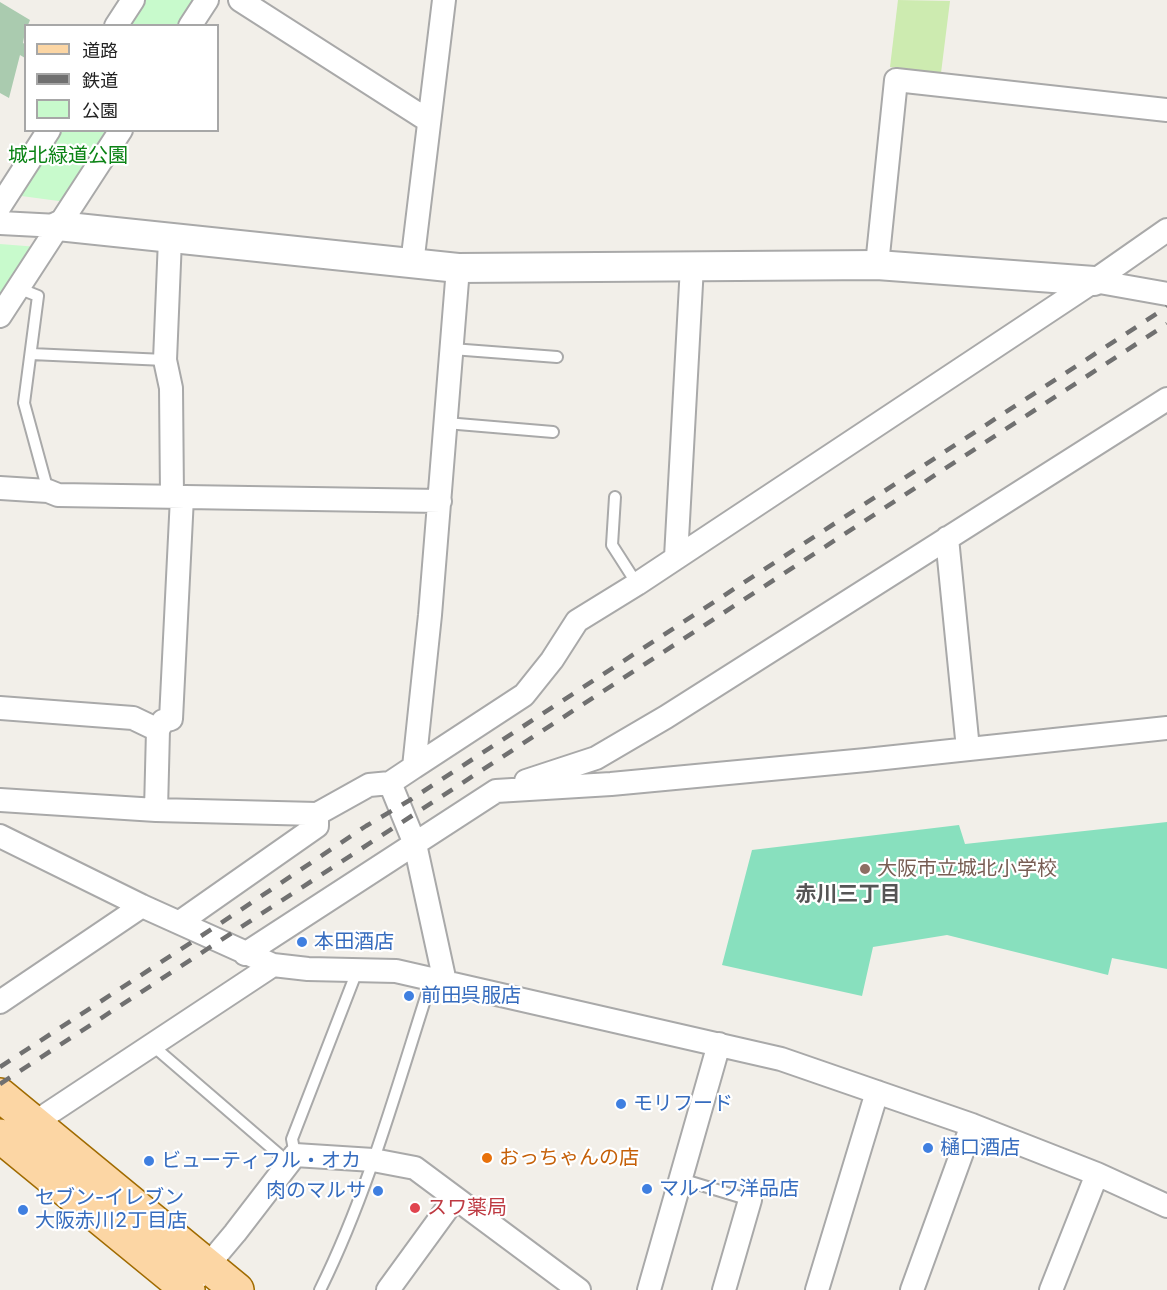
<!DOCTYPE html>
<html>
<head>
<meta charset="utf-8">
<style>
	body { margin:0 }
	#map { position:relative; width:1167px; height:1290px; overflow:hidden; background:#f2efe9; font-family:Inter,"Noto Sans JP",sans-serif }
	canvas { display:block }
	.legend { position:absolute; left:24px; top:24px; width:195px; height:108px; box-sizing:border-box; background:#fff; border:2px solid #a7a7a7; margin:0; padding:8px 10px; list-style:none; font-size:18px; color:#222 }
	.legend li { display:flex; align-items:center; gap:12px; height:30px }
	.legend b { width:30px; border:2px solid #a7a7a7 }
</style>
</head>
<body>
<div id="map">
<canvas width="1167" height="1290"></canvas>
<ul class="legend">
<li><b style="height:8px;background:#fcd6a4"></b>道路</li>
<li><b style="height:8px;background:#707070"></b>鉄道</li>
<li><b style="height:16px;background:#c8facc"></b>公園</li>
</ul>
</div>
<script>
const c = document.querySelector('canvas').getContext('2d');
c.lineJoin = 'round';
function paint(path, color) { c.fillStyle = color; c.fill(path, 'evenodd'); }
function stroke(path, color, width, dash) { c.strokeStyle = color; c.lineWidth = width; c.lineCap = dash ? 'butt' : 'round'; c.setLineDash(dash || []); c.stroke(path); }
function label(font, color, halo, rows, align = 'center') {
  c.font = font + ' Inter,"Noto Sans JP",sans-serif'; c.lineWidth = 4.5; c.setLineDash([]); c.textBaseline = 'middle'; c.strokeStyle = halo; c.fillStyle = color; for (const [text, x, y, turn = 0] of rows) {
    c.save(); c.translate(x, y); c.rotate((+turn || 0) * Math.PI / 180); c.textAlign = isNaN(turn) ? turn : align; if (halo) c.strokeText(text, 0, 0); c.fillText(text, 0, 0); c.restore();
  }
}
const grass = new Path2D(`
	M898,0L950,1L941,73L890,67Z`);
const cemetery = new Path2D(`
	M0,2L30,20L28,25L26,26L23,43L25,44V58L20,55L9,98L0,93Z`);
const park = new Path2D(`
	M141,0H198L182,25L124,26Z
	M56,131H113L66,202L14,195Z
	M0,244L38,247L0,306Z`);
const pitch = new Path2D(`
	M1167,822V969L1112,958L1108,975L947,935L873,947L862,996L722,965L752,850L959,825L965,844Z`);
const service = new Path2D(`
	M18,288L38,296L24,403L48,491
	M452,349L557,357
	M31,354L165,360
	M446,423L553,432
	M615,497L612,545L637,584
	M152,1045L289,1163
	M295,1155L292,1139L357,971
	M681,1179L750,1200
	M320,1290C369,1191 398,1083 432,978`);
const minor = new Path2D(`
	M240,0L429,121
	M116,26L133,0
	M190,26L207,0
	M0,206L49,130
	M0,223L58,226
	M170,239L165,360L171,388L172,496
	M412,264L444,0
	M877,265L896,80L1167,110
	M1094,281L1167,294
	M0,316L121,130
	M0,488L48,491L58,495L440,501
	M947,538L968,749
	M676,557L692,266
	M0,708L133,718L158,730
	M414,767L524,695L552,660L577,621L637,584L1094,281L1167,230
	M526,781L596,758L666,717L1167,399
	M0,800L156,810L317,814L369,785L390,783
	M156,810L158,730L163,721L171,719L182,497
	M0,836L142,906L273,965L308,969L396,971L781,1059L972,1125L1097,1174L1167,1206
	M180,922L317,826V814
	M245,954L496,791L611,784L866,760L1167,728
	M445,982L415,844L390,783L414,767L430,615L458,268
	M0,1002L142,906
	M34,1123L273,965
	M198,1277L235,1233L295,1155L373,1160L415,1168L579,1290
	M388,1290L455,1198
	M649,1290L719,1044
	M724,1290L750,1200
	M817,1290L877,1092
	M912,1290L972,1125
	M1051,1290L1097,1174`);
const tertiary = new Path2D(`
	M58,226L458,268L877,265L1094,281`);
const primary = new Path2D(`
	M0,1095L237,1290
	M0,1136L188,1290`);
const rail = new Path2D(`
	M0,1067L218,925L366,826L410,800L1167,307
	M0,1084L1167,324`);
const markers = [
	[865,869,6,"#8d6e63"],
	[302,942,6,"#3f7fe0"],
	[409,996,6,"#3f7fe0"],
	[621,1104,6,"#3f7fe0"],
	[928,1148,6,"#3f7fe0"],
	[487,1158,6,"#e8710a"],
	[149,1161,6,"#3f7fe0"],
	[647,1189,6,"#3f7fe0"],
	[378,1191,6,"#3f7fe0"],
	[415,1208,6,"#e0444e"],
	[23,1210,6,"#3f7fe0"]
];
const parkNames = [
	["城北緑道公園",68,156]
];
const educationNames = [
	["大阪市立城北小学校",877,869]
];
const shopNames = [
	["本田酒店",314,942],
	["前田呉服店",421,996],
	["モリフード",633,1104],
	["樋口酒店",940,1148],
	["ビューティフル・オカ",161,1161],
	["マルイワ洋品店",659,1189],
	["肉のマルサ",366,1191,"right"],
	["セブン-イレブン",35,1198],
	["大阪赤川2丁目店",35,1221]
];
const foodNames = [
	["おっちゃんの店",499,1158]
];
const healthNames = [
	["スワ薬局",427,1208]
];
const neighbourhoodNames = [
	["赤川三丁目",848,895]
];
paint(grass, '#cdebb0');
paint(cemetery, '#aacbaf');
paint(park, '#c8facc');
paint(pitch, '#88e0be');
stroke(service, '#a9a9a9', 14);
stroke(minor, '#a9a9a9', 26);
stroke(tertiary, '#a9a9a9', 32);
stroke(primary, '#a06b00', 36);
stroke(service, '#fff', 10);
stroke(minor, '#fff', 22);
stroke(tertiary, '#fff', 28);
stroke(primary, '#fcd6a4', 33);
stroke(rail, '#707070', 4.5, [12, 12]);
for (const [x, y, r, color] of markers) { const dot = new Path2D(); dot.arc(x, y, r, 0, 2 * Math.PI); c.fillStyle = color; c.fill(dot); stroke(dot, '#fff', 2); }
label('20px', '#0c8416', '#fff', parkNames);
label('20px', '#785e54', '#fff', educationNames, 'left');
label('20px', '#366cbe', '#fff', shopNames, 'left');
label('20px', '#c56008', '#fff', foodNames, 'left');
label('20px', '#be3a42', '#fff', healthNames, 'left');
label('bold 21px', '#555', '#fff', neighbourhoodNames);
</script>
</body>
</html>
